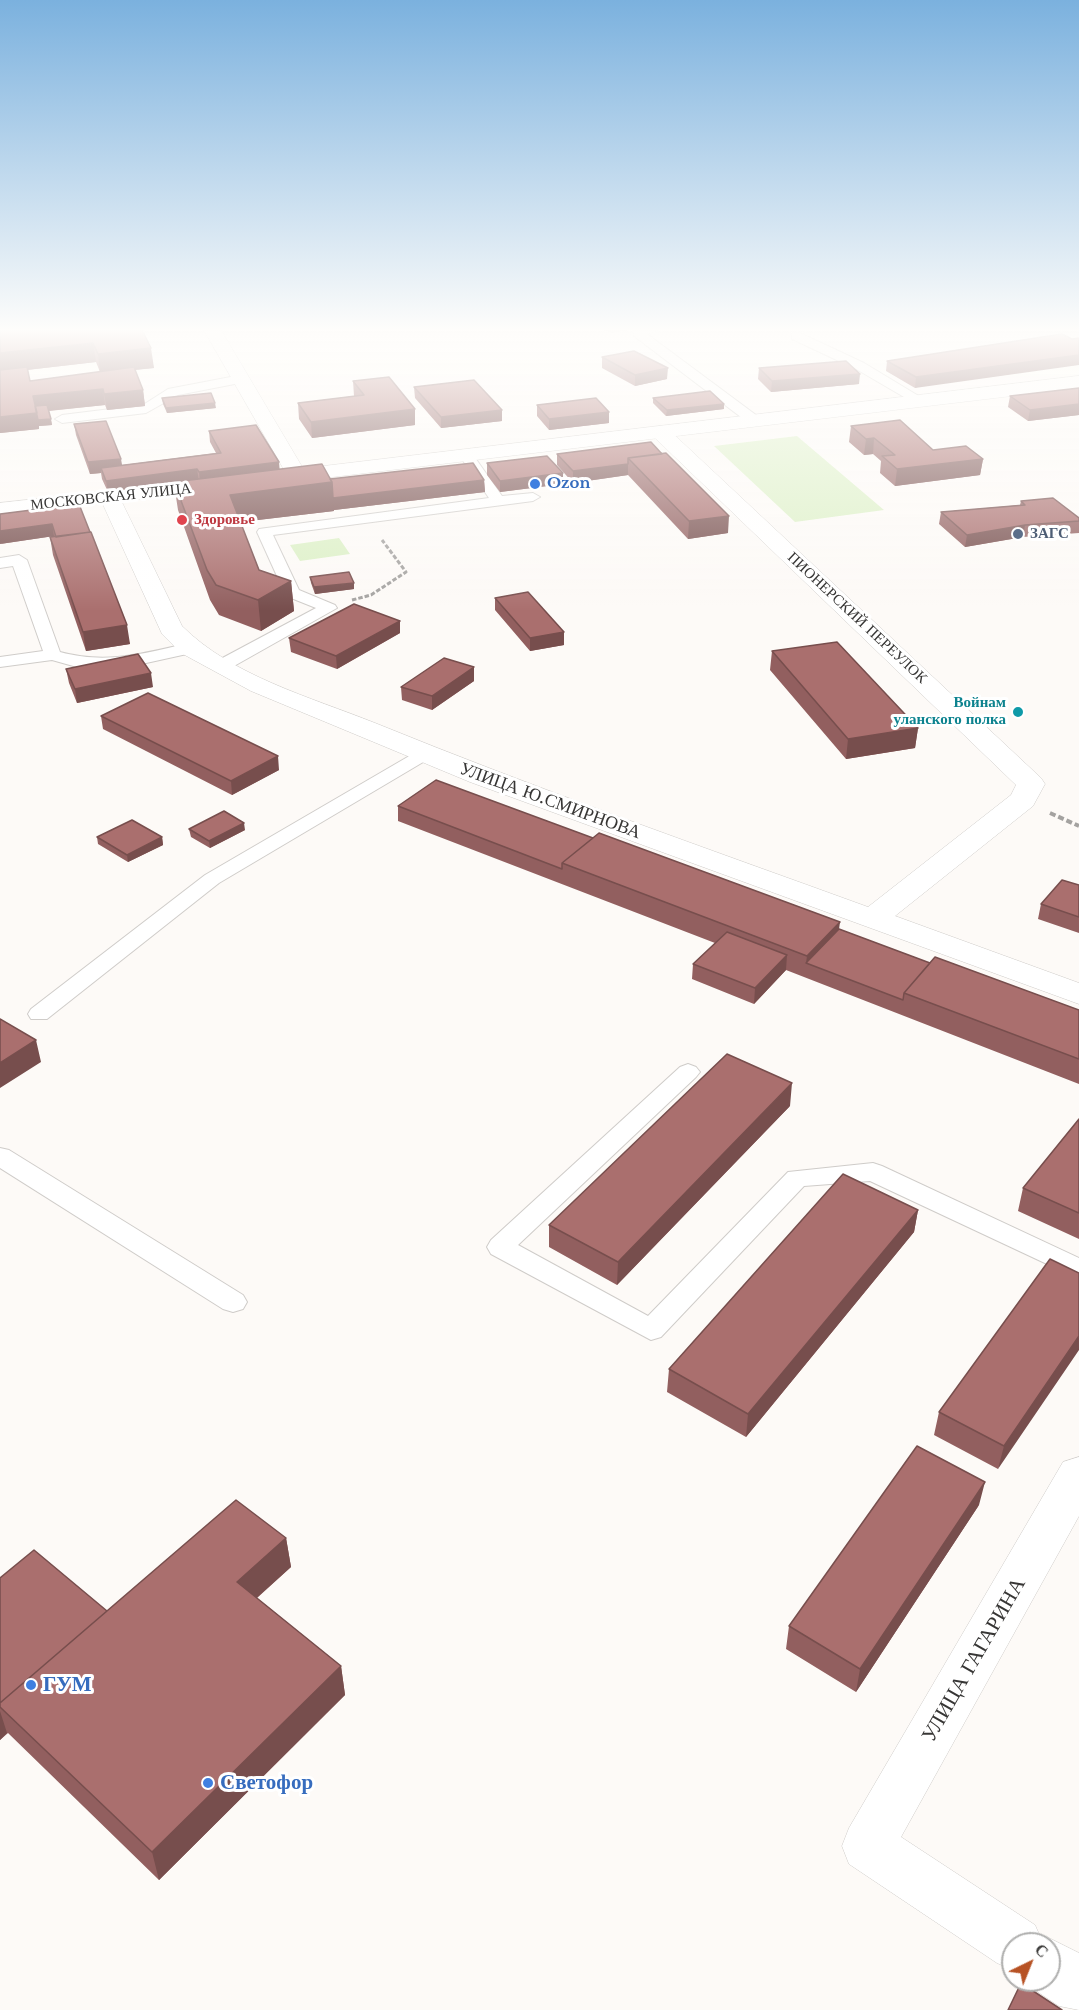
<!DOCTYPE html>
<html>
<head>
<meta charset="utf-8">
<style>
	body { margin:0 }
	#map { position:relative; width:1079px; height:2010px; overflow:hidden; background:#fdfaf7; font-family:"Libre Baskerville",serif }
	canvas { display:block }
	.north { position:absolute; left:1001px; top:1932px; width:60px; height:60px; box-sizing:border-box; background:#fff; border:2px solid #afafae; border-radius:50%; rotate:43deg; font-size:16px; font-weight:700; line-height:24px; text-align:center; color:#373635 }
	.north::after { content:''; display:block; margin:auto; width:21px; height:27px; background:#b75224; clip-path:polygon(50% 0,100% 100%,50% 72%,0 100%) }
</style>
</head>
<body>
<div id="map">
<canvas width="1079" height="2010"></canvas>
<div class="north">С</div>
</div>
<script>
const c = document.querySelector('canvas').getContext('2d');
c.lineJoin = 'round';
function paint(path, color) { c.fillStyle = color; c.fill(path, 'evenodd'); }
function stroke(path, color, width, dash) { c.strokeStyle = color; c.lineWidth = width; c.lineCap = dash ? 'butt' : 'round'; c.setLineDash(dash || []); c.stroke(path); }
function label(font, color, halo, rows, align = 'center') {
  c.font = font + ' "Libre Baskerville",serif'; c.lineWidth = 6; c.setLineDash([]); c.textBaseline = 'middle'; c.strokeStyle = halo; c.fillStyle = color; for (const [text, x, y, turn = 0] of rows) {
    c.save(); c.translate(x, y); c.rotate((+turn || 0) * Math.PI / 180); c.textAlign = isNaN(turn) ? turn : align; if (halo) c.strokeText(text, 0, 0); c.fillText(text, 0, 0); c.restore();
  }
}
const green = new Path2D(`
	M797,436L884,510L795,522L714,446Z
	M339,538L350,554L300,561L290,545Z`);
const pathFar1 = new Path2D(`
	M352,600L371,595L406,572L382,540`);
const path = new Path2D(`
	M1050,813L1079,826`);
const lane = new Path2D(`
	M634,330H657L647,334L760,418V424H750L634,336Z
	M792,333H800L864,363L927,401L926,404H916L856,369L792,339Z
	M241,375L247,379L245,382L178,395L146,413L62,423L55,419L62,415L143,405L168,389Z
	M466,451L471,452L502,496L533,493L540,497L533,501L273,535L299,590L335,605L337,608L227,670H215L212,666L215,662L316,608L286,596L257,532L259,529L489,498L459,455Z
	M19,555L27,560L60,652C108,665 144,653 190,643L198,648L196,652L119,669H84L52,660L0,667V657L43,651L13,566L0,568V558Z
	M423,748L430,750L432,754L430,758L219,883L47,1019H31L28,1014L31,1009L205,875Z
	M688,1064L696,1067L700,1072L696,1077L518,1245L648,1316L788,1172L873,1163L882,1166L1079,1258V1279L870,1181L804,1186L661,1337L651,1340L491,1254L487,1247L491,1240L680,1067Z
	M0,1148L9,1150L243,1295L247,1302L243,1309L233,1312L223,1309L0,1168Z`);
const street = new Path2D(`
	M204,330H221L307,475L304,479H290L287,475Z
	M660,426L667,428L1041,778L1045,784L1033,806L895,916L1079,983V1004L470,782L251,691L181,653L162,634L100,498L104,494H118L182,626C232,676 310,697 375,723C537,789 703,847 868,907L1011,795L1016,785L653,436L650,432L653,428Z
	M1079,1457V1516L901,1837L1035,1925L1042,1941L1049,1938L1079,1953V2010L1059,2006L1029,1986L1027,1980H1049V1944H1013V1970L997,1963L849,1864L842,1846L849,1828L1063,1462Z`);
const primary = new Path2D(`
	M1079,376V388L282,483L275,481L272,477L275,473L282,471Z
	M219,479L226,481L229,485L226,489L0,515V503Z`);
const wall = new Path2D(`
	M0,330H142L154,368L135,370L143,390L145,406L107,410L105,405L49,411L52,425L39,426V429L0,433ZM96,362L100,372L30,381L27,370Z
	M604,330H627L612,333Z
	M1062,334L915,388L886,371L887,361Z
	M602,357L667,379L635,386L602,368Z
	M759,368L859,384L771,392L758,379Z
	M353,381L415,425L312,438L299,419L298,403L354,396Z
	M414,387L502,421L441,428L415,398Z
	M1079,388V415L1028,421L1008,407L1010,396Z
	M162,398L216,408L167,413L163,404Z
	M653,398L724,409L666,416L653,403Z
	M537,405L609,412V423L549,430L537,416Z
	M74,424L122,465L216,453L210,442L209,431L280,469L330,479L484,480L485,492L334,510V511L240,522L259,570L291,581L294,611L261,631L219,615L210,600L178,510L174,484L108,492L102,479L101,473L90,474L76,435Z
	M851,426L933,450L983,459L980,475L895,486L880,473L881,461L873,454L864,455L849,442Z
	M557,454H662L728,533L688,539L628,475L573,483L557,465Z
	M487,463L563,484L500,492L487,475Z
	M1021,501L1079,518V533L1023,537L965,547L939,524L941,512L1020,505Z
	M79,504L130,644L86,651L53,555L50,537L54,536L0,544Z
	M310,577L354,589L315,594L311,583Z
	M495,598L564,632V645L530,651L495,610Z
	M400,633L337,669L291,652L289,638Z
	M772,651L918,728L915,748L846,759L770,670Z
	M474,667V681L432,710L402,700L401,687Z
	M66,669L153,687L77,703L69,683Z
	M101,716L279,770L232,795L103,729Z
	M398,806L839,929L930,963L1079,1010V1084L786,970L754,1004L692,979L693,964L715,943L398,821Z
	M189,829L245,830L210,848L191,837Z
	M97,837H162L163,845L128,862L98,844Z
	M1079,885V933L1038,919L1041,904Z
	M790,1106L617,1285L549,1247V1225Z
	M1079,1119V1239L1018,1211L1023,1188Z
	M918,1210L914,1232L746,1437L667,1392L669,1369Z
	M1079,1273L998,1469L934,1435L939,1412Z
	M979,1505L856,1692L786,1649L789,1626Z
	M286,1538L291,1567L257,1598L341,1666L345,1695L159,1880L8,1733L0,1740V1578L107,1611Z`);
const shadedWall = new Path2D(`
	M612,330H627L612,333Z
	M93,343L96,362L0,373V353Z
	M151,348L154,368L100,373L98,354Z
	M1079,355V365L915,388L916,377Z
	M668,368L667,379L635,386V375Z
	M860,374L859,384L771,392L772,381Z
	M103,389L105,405L36,412L33,396Z
	M143,390L145,406L107,410L104,394Z
	M215,403L216,408L167,413L166,408Z
	M724,404V409L666,416L667,410Z
	M1079,404V415L1028,421L1030,410Z
	M415,409V425L312,438L311,422Z
	M502,410V421L441,428V417Z
	M609,412V423L549,430V419Z
	M37,413L51,419L52,425L39,426V429L0,433V417Z
	M874,438L873,454L864,455L866,439Z
	M121,459L123,470L101,468V473L90,474L88,462Z
	M983,459L980,475L895,486L897,469Z
	M279,462L280,474L200,484L199,472Z
	M628,464V475L573,483V471Z
	M197,469L199,481L108,492L106,481Z
	M563,473V484L500,492V481Z
	M484,480L485,492L334,510V511L233,523L230,495L332,482Z
	M729,516L728,533L688,539L689,521Z
	M52,524L54,536L0,544V531Z
	M1025,525L1023,537L965,547L967,535Z
	M291,581L294,611L261,631L258,600Z
	M354,583V589L315,594L314,587Z
	M400,621V633L337,669L336,656Z
	M127,625L130,644L86,651L83,632Z
	M564,632V645L530,651V638Z
	M474,667V681L432,710V696Z
	M151,673L153,687L77,703L75,689Z
	M918,728L915,748L846,759L848,739Z
	M278,756L279,770L232,795L231,781Z
	M244,823L245,830L210,848L209,841Z
	M162,837L163,845L128,862L127,855Z
	M840,922L837,944L806,963L807,956Z
	M787,955L786,970L754,1004L755,988Z
	M36,1040L41,1062L0,1088V1063Z
	M792,1083L790,1106L617,1285L618,1262Z
	M918,1210L914,1232L746,1437L748,1414Z
	M1079,1336V1350L998,1469L1004,1446Z
	M985,1482L979,1505L856,1692L860,1669Z
	M286,1538L291,1567L242,1611L237,1582Z
	M341,1666L345,1695L159,1880L152,1852Z
	M0,1711L7,1733L0,1740Z`);
const building = new Path2D(`
	M0,330H142L151,348L98,354L93,343L0,353Z
	M1062,334L1072,339L1079,338V355L916,377L887,361Z
	M634,351L668,368L635,375L602,357Z
	M846,361L860,374L772,381L759,368Z
	M27,367L30,381L134,367L143,390L104,394L103,389L33,396L37,413L0,417V370Z
	M389,377L415,409L311,422L298,403L364,395L353,381Z
	M474,380L502,410L441,417L414,387Z
	M1079,388V404L1030,410L1010,396Z
	M710,391L724,404L667,410L653,398Z
	M211,393L215,403L166,408L162,398Z
	M596,398L609,412L549,419L537,405Z
	M47,405L51,419L38,420L35,406Z
	M900,420L933,450L966,446L983,459L897,469L882,456L895,455L874,438L866,439L851,426Z
	M106,421L121,459L88,462L74,424Z
	M256,425L279,462L199,472L197,469L106,481L101,468L221,453L209,431Z
	M651,442L662,454L628,458V464L573,471L557,454Z
	M666,453L729,516L689,521L628,458Z
	M547,456L563,473L500,481L487,463Z
	M473,463L484,480L333,498L332,482L330,479Z
	M322,464L332,482L230,495L259,570L291,581L258,600L216,585L207,570L174,482Z
	M1053,498L1079,518V521L1025,525L967,535L941,512L1025,505L1021,501Z
	M79,504L90,532L56,537L52,524L0,531V514Z
	M91,532L127,625L83,632L50,537Z
	M349,572L354,583L314,587L310,577Z
	M528,592L564,632L530,638L495,598Z
	M354,604L400,621L336,656L289,638Z
	M837,642L918,728L848,739L772,651Z
	M138,654L151,673L75,689L66,669Z
	M444,658L474,667L432,696L401,687Z
	M148,693L278,756L231,781L101,716Z
	M436,780L593,838L562,863V869L398,806Z
	M224,811L244,823L209,841L189,829Z
	M132,820L162,837L127,855L97,837Z
	M599,833L840,922L807,956L562,863Z
	M1062,880L1079,885V917L1041,904Z
	M839,929L930,963L904,993L903,1000L806,963Z
	M727,932L787,955L755,988L693,964Z
	M935,957L1079,1010V1059L904,993Z
	M0,1019L36,1040L0,1063Z
	M727,1054L792,1083L618,1262L549,1225Z
	M1079,1119V1213L1023,1188Z
	M843,1174L918,1210L748,1414L669,1369Z
	M1050,1259L1079,1273V1336L1004,1446L939,1412Z
	M917,1446L985,1482L860,1669L789,1626Z
	M236,1500L286,1538L237,1582L341,1666L152,1852L0,1707V1703Z
	M34,1550L107,1611L0,1703V1578Z
	M1021,1983L1062,2010H1008Z`);
const markers = [
	[535,484,6,"#3f7fe0"],
	[182,520,6,"#e0444e"],
	[1018,534,6,"#5c6f8a"],
	[1018,712,6,"#0f9aa8"],
	[31,1685,6,"#3f7fe0"],
	[208,1783,6,"#3f7fe0"]
];
const farShopnames = [
	["Ozon",547,484]
];
const farStreetnames = [
	["МОСКОВСКАЯ УЛИЦА",111,497,-6],
	["ПИОНЕРСКИЙ ПЕРЕУЛОК",857,618,43]
];
const farHealthnames = [
	["Здоровье",194,520]
];
const farServicenames = [
	["ЗАГС",1030,534]
];
const farCulturenames = [
	["Войнам",1006,703],
	["уланского полка",1006,720]
];
const streetNames = [
	["УЛИЦА Ю.СМИРНОВА",550,801,20]
];
const nearStreetnames = [
	["УЛИЦА ГАГАРИНА",974,1660,-60]
];
const nearShopnames = [
	["ГУМ",43,1685],
	["Светофор",220,1783]
];
paint(green, '#dcf0c6');
stroke(lane, '#cfccc9', 2);
stroke(street, '#cfccc9', 1);
stroke(primary, '#cfccc9', 1);
stroke(pathFar1, '#a4a2a0', 3, [4.5, 2]);
stroke(path, '#a4a2a0', 4, [6, 3]);
paint(lane, '#fff');
paint(street, '#fff');
paint(primary, '#fff');
paint(wall, '#925f5f');
paint(shadedWall, '#774e4d');
paint(building, '#aa6f6e');
stroke(building, '#774e4d', 1.5);
const sky = c.createLinearGradient(0, 0, 0, 611);
sky.addColorStop(0, '#7bb1de');
sky.addColorStop(0.54, '#fefdfb');
sky.addColorStop(1, '#fefdfb00');
c.fillStyle = sky;
c.fillRect(0, 0, 1079, 611);
for (const [x, y, r, color] of markers) { const dot = new Path2D(); dot.arc(x, y, r, 0, 2 * Math.PI); c.fillStyle = color; c.fill(dot); stroke(dot, '#fff', 2); }
label('bold 15px', '#366cbe', '#fff', farShopnames, 'left');
label('15px', '#373635', '#fff', farStreetnames);
label('bold 15px', '#be3a42', '#fff', farHealthnames, 'left');
label('bold 15px', '#4e5e75', '#fff', farServicenames, 'left');
label('bold 15px', '#0d838f', '#fff', farCulturenames, 'right');
label('18px', '#373635', '#fff', streetNames);
label('21px', '#373635', '#fff', nearStreetnames);
label('bold 21px', '#366cbe', '#fff', nearShopnames, 'left');
</script>
</body>
</html>
